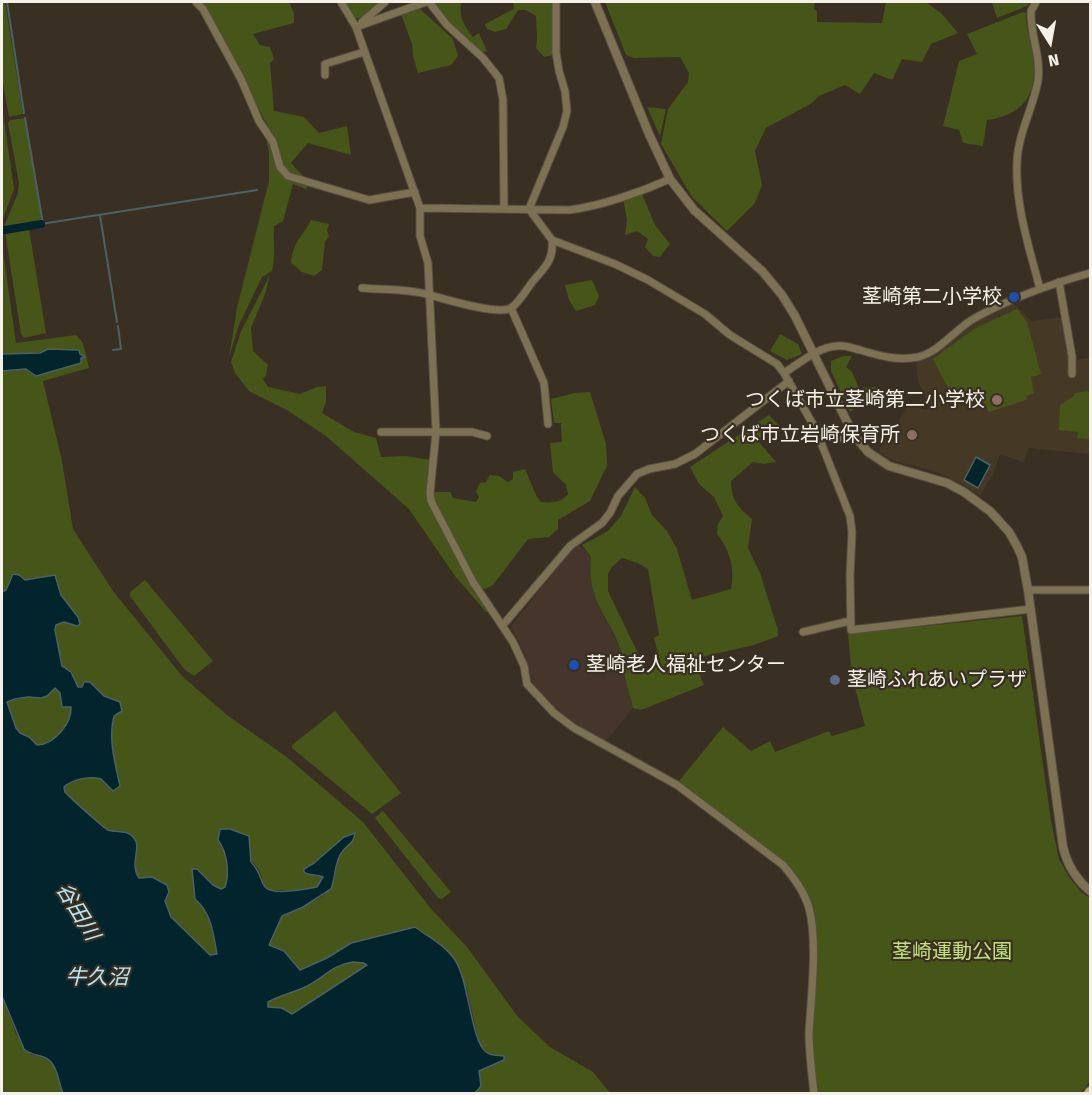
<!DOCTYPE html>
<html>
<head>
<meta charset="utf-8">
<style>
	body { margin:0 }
	#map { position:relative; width:1092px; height:1095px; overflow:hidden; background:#393023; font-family:"Fira Sans",sans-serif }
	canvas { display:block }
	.frame { position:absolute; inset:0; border:3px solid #f6f1e8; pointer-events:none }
	.north { position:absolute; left:1020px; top:12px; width:60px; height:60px; -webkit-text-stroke:4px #393023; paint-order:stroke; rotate:169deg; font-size:16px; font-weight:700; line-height:24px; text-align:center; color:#f6f1e8 }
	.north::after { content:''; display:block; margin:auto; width:21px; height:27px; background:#f6f1e8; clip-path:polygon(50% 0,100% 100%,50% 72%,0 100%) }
</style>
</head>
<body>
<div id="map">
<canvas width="1092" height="1095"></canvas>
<div class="frame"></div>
<div class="north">N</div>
</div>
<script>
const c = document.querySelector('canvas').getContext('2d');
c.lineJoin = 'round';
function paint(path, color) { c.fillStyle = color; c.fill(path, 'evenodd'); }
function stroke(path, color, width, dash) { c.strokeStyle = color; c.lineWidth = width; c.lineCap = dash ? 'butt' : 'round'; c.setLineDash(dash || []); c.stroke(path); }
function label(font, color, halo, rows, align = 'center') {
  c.font = font + ' "Fira Sans","Noto Sans JP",sans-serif'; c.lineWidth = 4.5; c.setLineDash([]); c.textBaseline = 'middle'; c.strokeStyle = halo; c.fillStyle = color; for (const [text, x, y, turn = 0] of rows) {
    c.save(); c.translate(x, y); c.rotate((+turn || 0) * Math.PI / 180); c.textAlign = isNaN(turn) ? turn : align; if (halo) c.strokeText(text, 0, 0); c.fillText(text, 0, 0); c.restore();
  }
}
const commercial = new Path2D(`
	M579,545L591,557L589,571L593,587L601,610L621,650L624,661L621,665L633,708L605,742L564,717L534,688L526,658L511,626L569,553Z`);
const built = new Path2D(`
	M1014,303L1031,321L1063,317L1074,360L1090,358V454L1029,448L1023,462L1000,454L993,474L980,496L964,485L937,472L892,460L880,452L879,450L909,406L926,410L931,407L918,382L916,361L937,352L976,322Z`);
const green = new Path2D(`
	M2,2H5L23,114L9,117L2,78Z
	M200,2H289L294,13V23L253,34L260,45L270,47L274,59L270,63L274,111L304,117L319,133L347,126L351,155L308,143L291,163L303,176L290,174L285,169L276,141Z
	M343,2H379C372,10 366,20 354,18Z
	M433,2H461C459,16 463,25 473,37L479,33L487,51L481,53L449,23Z
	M513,2H554V55L544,57L536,48L537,38L536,16L526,10H518L506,29L495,32L487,29L485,24L514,9Z
	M605,2H815L814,9L817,11V22L882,23L886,2H926L942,14L958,33L931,44L922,62L902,59L892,80L874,73L860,94L845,85L819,96L812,103L766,128L755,151L762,185L755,203L727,231L692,197L661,144L668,109L688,82L689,73L680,57L634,58L626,55Z
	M992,2H1030L1027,6L997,18Z
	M419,8L453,39L458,56L451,65L418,73L413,56L412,44L401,14Z
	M1023,12L1026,13C1025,25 1030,37 1032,49C1039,89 1029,114 987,120L983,146L963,143L959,130L943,126L959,61L977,54L967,34Z
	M2,107L14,189L2,221Z
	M647,107L666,109L660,136Z
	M25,118L42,223L3,229L18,193L19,183L8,123L10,120Z
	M265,132L271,142L281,172L309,184L306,189L293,184L283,221L274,226C273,242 276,256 272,271L262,277L239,325L229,357L237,308L269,181V153Z
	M642,194L655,225L670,244L660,257L653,256L645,247L648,239L637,231L625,235L627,220L623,199Z
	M311,220L329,224L327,230L329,236L325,242L322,270L314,276L302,272L291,263C293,241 302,238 311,220Z
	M29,229L46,333L24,338L21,334L5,232Z
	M2,244L16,343L76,335L83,343L89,368L43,381L62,461L73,529L113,591L182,676L227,715L288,758L363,822L432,910L467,947L518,1017L550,1047L593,1072L610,1093H475L481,1086L479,1071L504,1060L498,1055L489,1054L479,1044L467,989L445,948L435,942L400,930L346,946L327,958L300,970L279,949L272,947L269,945L282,916C296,907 326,901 333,884C337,875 335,865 340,856C344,847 353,844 355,833C334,840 326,859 307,866L324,877L317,887L301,890H268C262,884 263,879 260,872C254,860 247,862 251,845L223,847C226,860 230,874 225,887L221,889C209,883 205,874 192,870L195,899C212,915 212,933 217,955H210L171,917L165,901L168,892C158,878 156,877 139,878C132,868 134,856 137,845L123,831L108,830L65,793L64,787C73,779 89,776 101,779L113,791L120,786C115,762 108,739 114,716L122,711L120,702L104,696L94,685L78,687L71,672L62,666L55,630L56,625L64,622L77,626L61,595L55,576L25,580L19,575L6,590L2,592V371L26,369L31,374L81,363V358L85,357L80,355L79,350C60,346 44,352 25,354C17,355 10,353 2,354Z
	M270,275L265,294L251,328L253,351L268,365L266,375L263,379L268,387L300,394L317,387L326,386V402L322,413L354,432L376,438L381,457L406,456L430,460L427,501L453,552L489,611L486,612L455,576L409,509L326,436L287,410L249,391L235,373L231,362L241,331Z
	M592,280L599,296L595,305L576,311L569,300L565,285Z
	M1017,309L1027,322L1041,374L1031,377L1034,393L1027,396L1026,400L989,412C987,409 986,405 984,403C976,393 963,396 953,398L933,359L974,329Z
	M780,334L798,344L802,354L787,360L770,351Z
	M843,356H852L846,367L852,372L859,388L874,387L885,391L887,396L885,403L869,399L850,412L831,371V361Z
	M1090,391V439L1077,438L1078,432L1059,430L1060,405L1074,396V393Z
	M590,392L606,444L607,466L590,501L558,520V529L549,537L528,539L493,585L485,589L481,588C468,568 433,514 433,492H450L453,498L476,502L479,497L476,491L480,483L486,482L490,475L499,476L508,482L513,479V472L525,469L536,495L541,502C552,503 561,503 568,494L566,485L553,472L550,443L562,442L561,423H554L551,399L575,393Z
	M769,415L783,430L771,436L764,434L759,442L776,462L764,464L753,462L731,481C732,501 737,506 752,519L748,548L760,573L778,630V636L754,645L693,659L704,685L641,710L633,708L622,667C628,650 602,616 596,599C591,585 589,572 591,557L582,545L608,531L621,516L635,487L645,498L652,515L667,531L677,549L692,600L731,589C735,569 730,550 717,534L718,524L723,516L714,497L699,484L690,467ZM622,558L638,563L648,569L659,635L654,638L661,665L646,670L608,591V574L612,567Z
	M145,580L213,661L194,676L184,669L130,596V592Z
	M1022,616L1051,821L1059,859L1069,877L1081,892L1090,898V1081L1080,1094L815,1093L812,1055L813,1015L810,902L783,862L679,781L723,727L751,751L770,741L775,752L829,731L832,736L865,726L852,676L848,634Z
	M55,688L60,693V702L71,707C71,723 54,745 37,745L29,737L20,733L16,728L7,702L28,697L41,698L47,696Z
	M335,711L401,793L372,814L292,748V745Z
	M383,811L451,892L442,899L438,898L375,818Z
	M353,962L364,963L367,965L295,1012L292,1014L282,1008L268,1007V1002C279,996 291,993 303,988C322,980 331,965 353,962Z
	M2,996L16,1034L31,1055C59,1059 54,1072 63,1093H2Z`);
const water = new Path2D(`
	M48,349L79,350L80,354L85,357L81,358V363L36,376L26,369L2,371V354L40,353Z
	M976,457L990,465L978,488L964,480Z
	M13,574L19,575L25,580L55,575L61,595L78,617L80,624L77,626L64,622L56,625L55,630L62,666L71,672L78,687H82L84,682H90L104,696L120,702L122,711L114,716C108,739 115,763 120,786L113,791L101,779C89,776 73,779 64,787L65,792C68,796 105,829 108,830C117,833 127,829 134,838C142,847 129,864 139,878L152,877L167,885L169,892L165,901L171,917L210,955L217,954C213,933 212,914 195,899L192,869H197L213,885L221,889L225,887C230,873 227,852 218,840L220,829H230L249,836L251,862C261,872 259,879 265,887C273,896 307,889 317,887L323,877C317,874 309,876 304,872V869L314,863L344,837L355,833C354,843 348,844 342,852C334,862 336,877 331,889L303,907L282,916L269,945L284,951L300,970L327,958L351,943L415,927C429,937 445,945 455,960C469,981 471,1041 486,1052C490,1056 498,1055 504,1056V1060L479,1071L481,1086L475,1093H63C58,1082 58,1065 46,1058C37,1054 32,1056 24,1049L2,996V592L6,590ZM55,688L60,693L62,707H71C72,723 54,745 37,745L29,737L20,733L16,728L7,702L15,699L28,697L41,698L47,696ZM353,962L364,963L367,965L295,1012L292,1014L282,1008L268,1007V1002C279,996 291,993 303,988C322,980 331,965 353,962Z`);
const stream = new Path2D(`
	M7,2L24,113
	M25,118L43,224
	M100,215L117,322
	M41,224L257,190
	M113,350L121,349L118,326`);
const canal = new Path2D(`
	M5,230L41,224`);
const minor = new Path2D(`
	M196,2L203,9L241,79L259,121L273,142L280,167L288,176L369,200L415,192
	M341,2L356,27L420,208V236L428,263L436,432L430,493L431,501L473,582L513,642L524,666L527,684L554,713L574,728L677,785L783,865C794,878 804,891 809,908C818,941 811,998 809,1033C809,1054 812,1073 814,1094
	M429,2L447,25L483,58L499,78L503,100L504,208
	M556,2V52L559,71L565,91L567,111L563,127L529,209L552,240L615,264L648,280L705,314L730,335L777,364L784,373L816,430C828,440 838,440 853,434
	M1036,2L1031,11V17C1032,39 1041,58 1038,81C1033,108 1018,134 1017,162C1015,205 1029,247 1040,289
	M362,22L385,2
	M356,27L426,2
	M325,75V64L364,52
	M420,208L569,210C601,206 641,192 670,179
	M1059,282L1072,356V374
	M362,288C382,290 406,289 426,294C442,298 497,316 511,308C520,302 527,288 534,280C546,266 554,259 552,240
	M511,308L544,383L548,424
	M784,373C800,363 818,347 837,346C845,345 852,348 860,350C880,356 897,361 918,357C940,352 956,328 975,318C1011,298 1051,284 1090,273
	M816,430L850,516L852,532L850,576L851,630L1031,609
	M381,432H472L487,436
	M1028,590H1090
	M503,625L570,546L602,523L610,513L618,496L637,474L649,469L675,464L695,454L789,381
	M803,632L850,621`);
const tertiary = new Path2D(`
	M595,2L649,134L670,179L694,210L762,271L782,295L795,316L853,434L868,452L889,466L947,483L964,492L991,512L1009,532L1017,546L1022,557L1028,590L1063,847C1067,864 1077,880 1090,891`);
const primary = new Path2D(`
	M1089,1094L1090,1092`);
const markers = [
	[1014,297,6,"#1a4fb4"],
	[997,400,6,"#8d6e63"],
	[912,435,6,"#8d6e63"],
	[574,665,6,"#1a4fb4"],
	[835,680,6,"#5c6f8a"]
];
const poiNames = [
	["茎崎第二小学校",1002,297],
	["つくば市立茎崎第二小学校",985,400],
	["つくば市立岩崎保育所",900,435],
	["茎崎老人福祉センター",586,665,"left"],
	["茎崎ふれあいプラザ",847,680,"left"]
];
const parkNames = [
	["茎崎運動公園",952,952]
];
const waterNames = [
	["谷田川",77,912,59],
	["牛久沼",97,978]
];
paint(commercial, '#46352b');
paint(built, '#453926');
paint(green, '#455618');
paint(water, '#02242d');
stroke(water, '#4b6265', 1.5);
stroke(stream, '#4b6265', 2);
stroke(canal, '#02242d', 8);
stroke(minor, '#574f43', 9);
stroke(tertiary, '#574f43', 10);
stroke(primary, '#574f43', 13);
stroke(minor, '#7c7152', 7);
stroke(tertiary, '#7c7152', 8);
stroke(primary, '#c6af6d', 10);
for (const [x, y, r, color] of markers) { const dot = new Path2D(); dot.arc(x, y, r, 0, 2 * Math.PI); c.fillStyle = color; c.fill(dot); stroke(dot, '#393023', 2); }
label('20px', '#f6f1e8', '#393023', poiNames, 'right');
label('20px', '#c2e27a', '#393023', parkNames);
label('italic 21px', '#b8e9f9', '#393023', waterNames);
</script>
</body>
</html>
